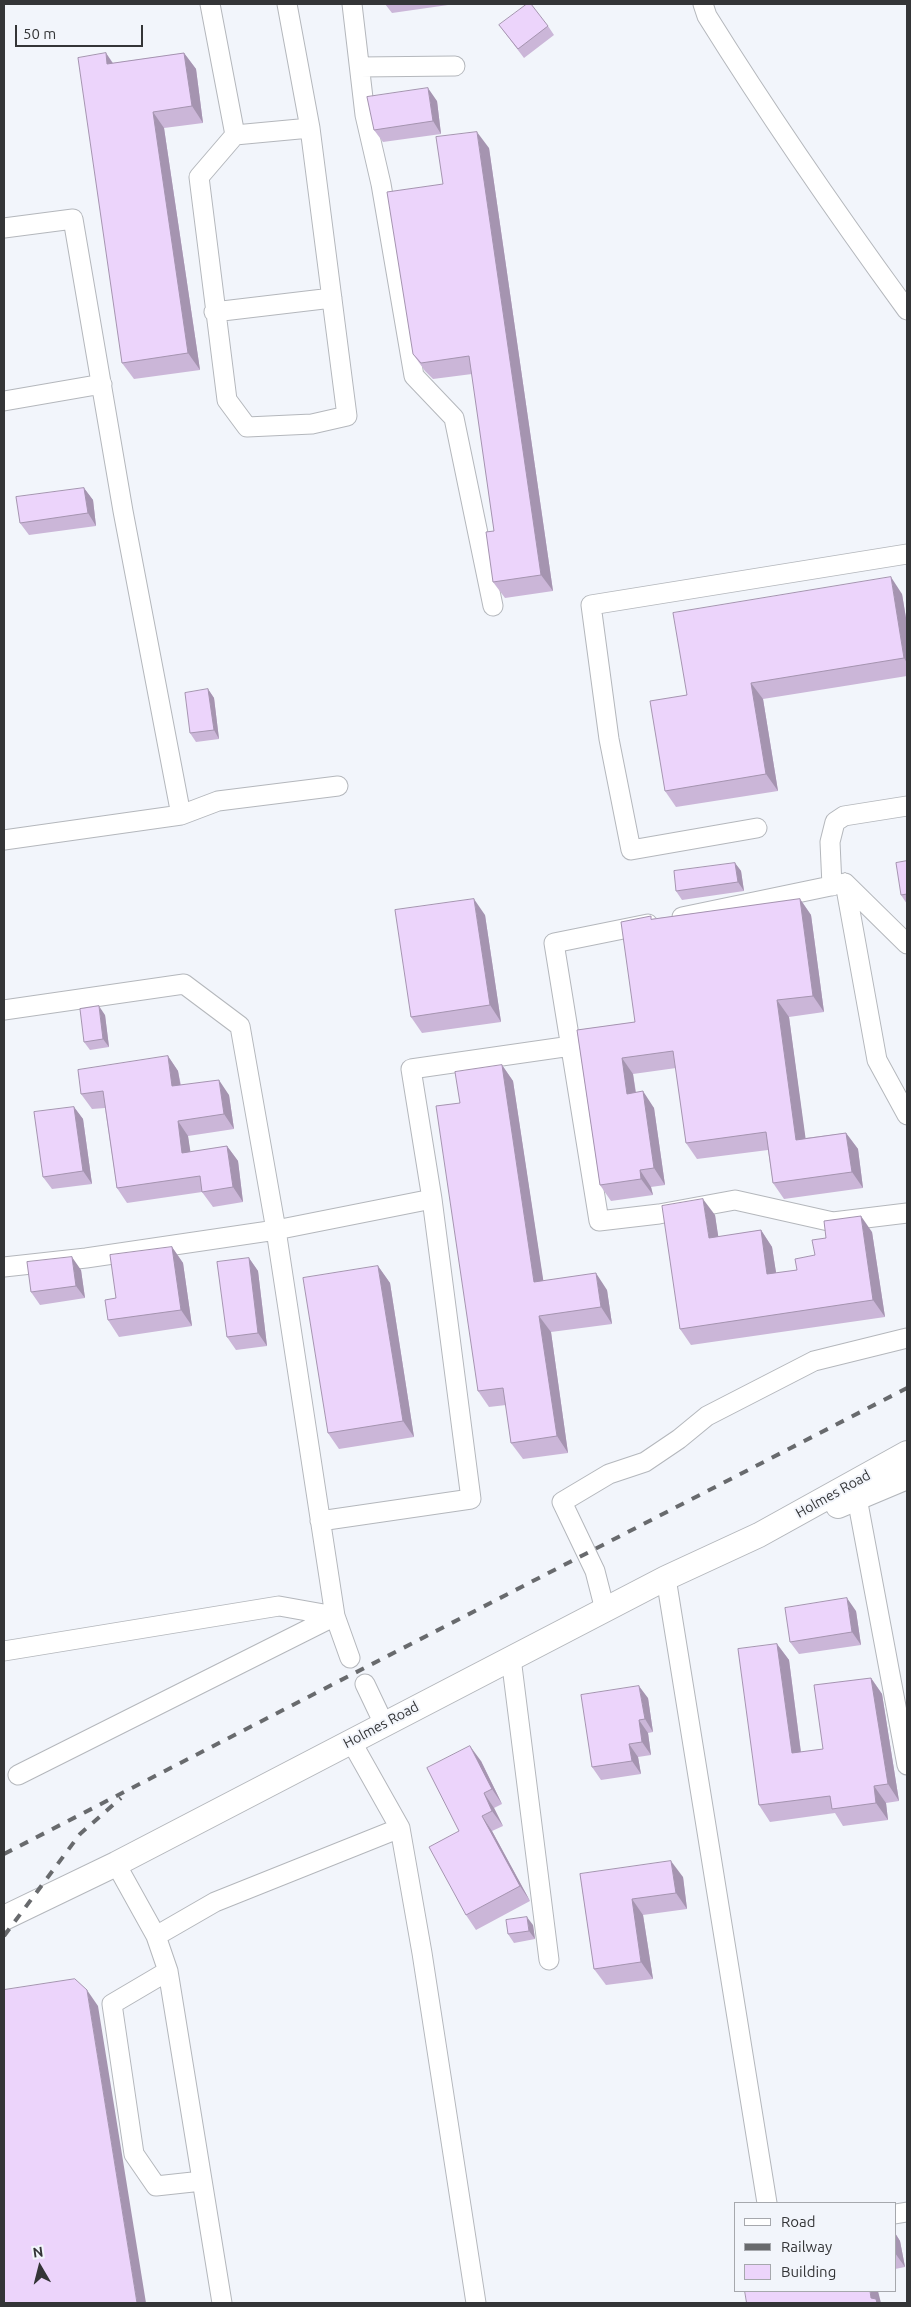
<!DOCTYPE html>
<html>
<head>
<meta charset="utf-8">
<style>
	body { margin:0 }
	#map { position:relative; width:911px; height:2307px; overflow:hidden; background:#f2f5fb; font-family:Ubuntu,sans-serif }
	canvas { display:block }
	.frame { position:absolute; inset:0; border:5px solid #343537; pointer-events:none }
	.legend { position:absolute; left:734px; top:2202px; width:162px; height:90px; box-sizing:border-box; background:#f2f5fb; border:1px solid #a6a8ad; margin:0; padding:6px 9px; list-style:none; font-size:15px; color:#343537 }
	.legend li { display:flex; align-items:center; gap:10px; height:25px }
	.legend b { width:25px; border:1px solid #a6a8ad }
	.north { position:absolute; left:15px; top:2242px; width:50px; height:50px; -webkit-text-stroke:4px #f2f5fb; paint-order:stroke; rotate:352deg; font-size:14px; font-weight:700; line-height:20px; text-align:center; color:#343537 }
	.north::after { content:''; display:block; margin:auto; width:18px; height:22px; background:#343537; clip-path:polygon(50% 0,100% 100%,50% 72%,0 100%) }
	.scale { position:absolute; left:15px; top:25px; width:128px; height:22px; box-sizing:border-box; border:2px solid #343537; border-top:0; padding-left:6px; font-size:15px; line-height:18px; white-space:nowrap; color:#343537; -webkit-text-stroke:4px #f2f5fb; paint-order:stroke }
</style>
</head>
<body>
<div id="map">
<canvas width="911" height="2307"></canvas>
<div class="frame"></div>
<ul class="legend">
<li><b style="height:6px;background:#fff"></b>Road</li>
<li><b style="height:6px;background:#686a6d"></b>Railway</li>
<li><b style="height:14px;background:#ecd4fb"></b>Building</li>
</ul>
<div class="north">N</div>
<div class="scale">50 m</div>
</div>
<script>
const c = document.querySelector('canvas').getContext('2d');
c.lineJoin = 'round';
function stroke(path, color, width, dash) { c.strokeStyle = color; c.lineWidth = width; c.lineCap = dash ? 'butt' : 'round'; c.setLineDash(dash || []); c.stroke(path); }
function paint(path, color) { c.fillStyle = color; c.fill(path, 'evenodd'); }
function label(font, color, halo, rows, align = 'center') {
  c.font = font + ' Ubuntu,sans-serif'; c.lineWidth = 4; c.setLineDash([]); c.textBaseline = 'middle'; c.strokeStyle = halo; c.fillStyle = color; for (const [text, x, y, turn = 0] of rows) {
    c.save(); c.translate(x, y); c.rotate((+turn || 0) * Math.PI / 180); c.textAlign = isNaN(turn) ? turn : align; if (halo) c.strokeText(text, 0, 0); c.fillText(text, 0, 0); c.restore();
  }
}
const minor = new Path2D(`
	M210,4L235,135L199,177L227,400L247,427L312,424L347,416L310,128L287,4
	M352,4L365,115L381,184L414,376L454,418L493,606
	M703,4L707,16C770,117 837,214 907,310
	M360,67L455,66
	M235,135L310,128
	M4,228L73,219L123,511L181,815L4,840
	M214,312L332,298
	M4,401L102,384
	M181,815L218,801L338,786
	M757,828L631,850L609,739L591,605L907,554
	M845,883L877,1060L907,1115
	M845,883L907,944
	M832,886L830,842L835,822L844,816L907,806
	M682,917L845,883
	M648,924L554,943L599,1221L659,1214L735,1200L833,1222L907,1213
	M4,1010L184,984L240,1026L276,1230L335,1616L350,1658
	M4,1267L86,1258L276,1230L432,1199
	M857,1498L907,1765
	M320,1521L471,1499L432,1199L411,1069L571,1046
	M666,1578L767,2203
	M605,1610L595,1571L562,1502L609,1474L645,1462L679,1439L707,1416L814,1361L907,1338
	M4,1651L279,1606L335,1616
	M511,1658L549,1960
	M365,1684L384,1724
	M351,1741L400,1828
	M18,1775L335,1616
	M116,1864L156,1936L168,1971L222,2303
	M156,1936L215,1902L400,1828L422,1953L476,2303
	M168,1971L112,2004L134,2154L156,2186L202,2181
	M895,2214L907,2212`);
const major = new Path2D(`
	M838,1506L907,1477
	M4,1918L116,1864L666,1578L759,1535L907,1453`);
const rail = new Path2D(`
	M4,1854L907,1388
	M4,1936L80,1834L121,1798`);
const wall = new Path2D(`
	M385,4H455L392,13Z
	M499,25L548,26L554,35L524,58Z
	M106,53L113,63L184,53L196,69L203,123L164,128L200,370L134,379L122,363Z
	M437,101L441,134L383,142L374,130Z
	M489,148L553,591L505,598L493,582L494,531L472,374L433,379L425,371L413,354L443,184Z
	M84,488L93,500L96,526L29,535L20,523Z
	M902,594L907,624V676L763,699L778,791L676,807L665,791L687,695Z
	M208,689L214,698L219,739L196,742L190,733Z
	M907,861V904L901,895Z
	M735,863L741,871L744,891L682,900L676,891Z
	M800,899L811,915L824,1012L789,1017L805,1138L846,1133L858,1149L863,1188L784,1199L773,1183L768,1150L697,1159L686,1143L676,1068L633,1074L636,1092L654,1108L665,1185L651,1187L653,1195L611,1201L600,1185L577,1030L635,1022L653,919Z
	M485,915L501,1022L422,1033L411,1017Z
	M105,1015L109,1047L90,1050L84,1042Z
	M168,1056L178,1071L181,1085L229,1095L234,1129L188,1136L190,1152L227,1146L238,1161L243,1202L213,1207L202,1192L127,1203L117,1188L105,1108L92,1109L81,1094Z
	M502,1065L513,1081L543,1281L607,1290L612,1324L551,1332L568,1453L523,1459L511,1443L506,1405L489,1407L478,1391L460,1103Z
	M74,1107L83,1119L92,1184L52,1189L43,1177Z
	M715,1215L718,1237L761,1230L772,1247L776,1273L797,1270L815,1255L872,1232L885,1317L691,1345L680,1329Z
	M172,1247L183,1263L192,1326L119,1337L108,1320L116,1298Z
	M249,1258L258,1271L267,1346L236,1350L227,1337Z
	M378,1266L390,1283L414,1437L339,1449L328,1433Z
	M81,1270L85,1298L40,1305L31,1292Z
	M856,1611L861,1645L799,1654L790,1642Z
	M777,1644L789,1660L801,1752L823,1749L871,1678L882,1694L899,1801L886,1803L888,1820L843,1826L835,1813L770,1822L759,1805Z
	M648,1698L653,1732L648,1733L651,1755L638,1757L641,1774L601,1780L592,1767Z
	M481,1761L502,1804L494,1808L503,1826L492,1831L530,1901L476,1930L466,1915L459,1831Z
	M580,1874L683,1877L687,1909L643,1915L653,1979L606,1985L594,1969Z
	M533,1925L535,1939L514,1943L508,1934Z
	M895,2233L900,2241L905,2267L895,2269Z`);
const shadedWall = new Path2D(`
	M106,53L117,70L107,64Z
	M184,53L196,69L203,123L192,106Z
	M428,88L437,101L441,134L433,121Z
	M153,112L164,128L200,370L188,353Z
	M477,132L489,148L553,591L541,575Z
	M84,488L93,500L96,526L88,513Z
	M891,577L902,594L907,624V663L904,658Z
	M751,683L763,699L778,791L766,774Z
	M208,689L214,698L219,739L214,730Z
	M735,863L741,871L744,891L738,882Z
	M474,899L485,915L501,1022L490,1005Z
	M800,899L811,915L824,1012L813,996Z
	M777,1000L789,1017L808,1156L796,1140Z
	M99,1006L105,1015L109,1047L103,1039Z
	M168,1056L178,1071L183,1101L172,1086Z
	M622,1058L633,1074L638,1110L627,1094Z
	M502,1065L513,1081L546,1298L534,1282Z
	M219,1080L229,1095L234,1129L224,1114Z
	M643,1091L654,1108L665,1185L654,1168Z
	M74,1107L83,1119L92,1184L83,1171Z
	M178,1121L188,1136L193,1168L182,1153Z
	M846,1133L858,1149L863,1188L852,1172Z
	M227,1146L238,1161L243,1202L233,1187Z
	M640,1170L651,1187L653,1195L641,1179Z
	M703,1199L715,1215L721,1254L709,1238Z
	M861,1216L872,1232L885,1317L873,1300Z
	M761,1230L772,1247L779,1291L767,1274Z
	M172,1247L183,1263L192,1326L181,1310Z
	M72,1257L81,1270L85,1298L76,1286Z
	M249,1258L258,1271L267,1346L258,1333Z
	M378,1266L390,1283L414,1437L403,1421Z
	M596,1273L607,1290L612,1324L601,1307Z
	M539,1316L551,1332L568,1453L557,1436Z
	M847,1598L856,1611L861,1645L852,1632Z
	M777,1644L789,1660L803,1769L792,1753Z
	M871,1678L882,1694L899,1801L888,1784Z
	M639,1686L648,1698L653,1732L645,1719Z
	M639,1720L648,1733L651,1755L642,1742Z
	M629,1744L638,1757L641,1774L632,1761Z
	M470,1746L481,1761L502,1804L492,1789Z
	M874,1786L886,1803L888,1820L876,1803Z
	M484,1793L494,1808L503,1826L492,1811Z
	M482,1816L492,1831L530,1901L520,1886Z
	M671,1861L683,1877L687,1909L676,1893Z
	M632,1899L643,1915L653,1979L641,1962Z
	M527,1917L533,1925L535,1939L529,1931Z
	M87,1990L98,2006L146,2303H137Z
	M895,2233L900,2241L905,2267L895,2253Z
	M870,2291H878L881,2303H875L871,2298Z`);
const building = new Path2D(`
	M527,4H531L548,26L518,49L499,25Z
	M106,53L107,64L184,53L192,106L153,112L188,353L122,363L78,58Z
	M428,88L433,121L374,130L367,97Z
	M477,132L541,575L493,582L486,532L494,531L469,356L421,363L413,354L387,192L443,184L436,137Z
	M84,488L88,513L20,523L16,497Z
	M891,577L904,658L751,683L766,774L665,791L650,701L687,695L673,613Z
	M208,689L214,730L190,733L185,693Z
	M907,861V894L901,895L896,863Z
	M735,863L738,882L676,891L674,871Z
	M474,899L490,1005L411,1017L395,910Z
	M800,899L813,996L777,1000L796,1140L846,1133L852,1172L773,1183L766,1132L686,1143L673,1051L622,1058L627,1094L643,1091L654,1168L640,1170L641,1179L600,1185L577,1030L635,1022L621,922L651,916V919Z
	M99,1006L103,1039L84,1042L80,1009Z
	M168,1056L172,1086L219,1080L224,1114L178,1121L182,1153L227,1146L233,1187L202,1192L200,1176L117,1188L103,1091L81,1094L78,1070Z
	M502,1065L534,1282L596,1273L601,1307L539,1316L557,1436L511,1443L503,1388L478,1391L436,1106L460,1103L455,1072Z
	M74,1107L83,1171L43,1177L34,1112Z
	M703,1199L709,1238L761,1230L767,1274L797,1270L795,1259L815,1255L812,1240L826,1238L824,1221L861,1216L873,1300L680,1329L662,1206Z
	M172,1247L181,1310L108,1320L105,1300L116,1298L110,1255Z
	M72,1257L76,1286L31,1292L27,1262Z
	M249,1258L258,1333L227,1337L217,1262Z
	M378,1266L403,1421L328,1433L303,1278Z
	M847,1598L852,1632L790,1642L785,1608Z
	M777,1644L792,1753L823,1749L814,1685L871,1678L888,1784L874,1786L876,1803L832,1809L830,1796L759,1805L738,1649Z
	M639,1686L645,1719L639,1720L642,1742L629,1744L632,1761L592,1767L581,1695Z
	M470,1746L492,1789L484,1793L492,1811L482,1816L520,1886L466,1915L429,1847L459,1831L427,1768Z
	M671,1861L676,1893L632,1899L641,1962L594,1969L580,1874Z
	M527,1917L529,1931L508,1934L506,1920Z
	M75,1979L87,1990L137,2303H4V1990Z
	M745,2291H870L871,2298L876,2299L877,2303H747Z`);
const streetNames = [
	["Holmes Road",833,1494,-29],
	["Holmes Road",381,1725,-28]
];
stroke(minor, '#b4b7bc', 21);
stroke(major, '#b4b7bc', 26);
stroke(minor, '#fff', 19);
stroke(major, '#fff', 24);
stroke(rail, '#686a6d', 4, [9, 9]);
paint(wall, '#cbb6d8');
paint(shadedWall, '#a594b0');
paint(building, '#ecd4fb');
stroke(building, '#a594b0', 1);
label('14px', '#343537', '#f2f5fb', streetNames);
</script>
</body>
</html>
